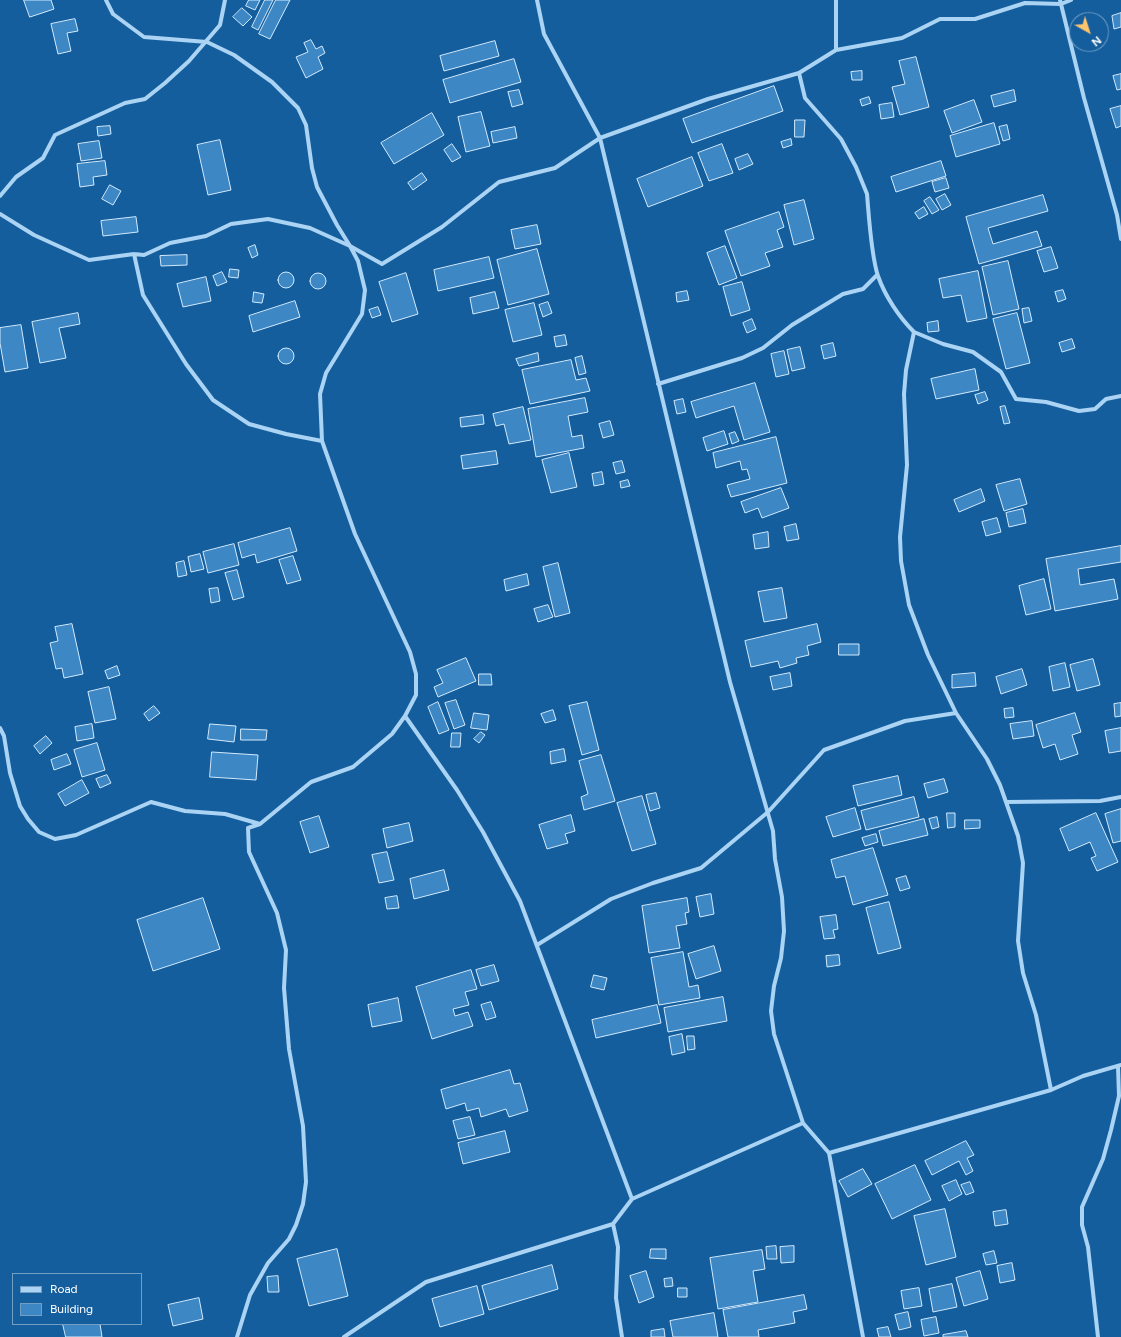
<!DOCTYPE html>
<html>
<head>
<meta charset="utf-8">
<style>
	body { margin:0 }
	#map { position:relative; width:1121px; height:1337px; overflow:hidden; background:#145e9d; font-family:Figtree,sans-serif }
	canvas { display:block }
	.legend { position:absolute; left:12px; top:1273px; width:130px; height:52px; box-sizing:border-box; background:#145e9d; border:1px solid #729ec4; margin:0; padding:5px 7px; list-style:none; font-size:12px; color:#fff }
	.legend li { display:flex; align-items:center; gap:8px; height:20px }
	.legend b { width:20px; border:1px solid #729ec4 }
	.north { position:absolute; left:1069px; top:12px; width:40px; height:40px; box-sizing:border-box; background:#145e9d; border:1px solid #729ec4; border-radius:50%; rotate:141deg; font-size:11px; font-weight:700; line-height:16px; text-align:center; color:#fff }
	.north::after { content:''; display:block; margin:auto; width:14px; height:18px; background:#ffc56d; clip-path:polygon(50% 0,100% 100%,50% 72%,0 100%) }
</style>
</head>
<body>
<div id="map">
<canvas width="1121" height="1337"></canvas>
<ul class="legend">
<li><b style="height:5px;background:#aad3f4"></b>Road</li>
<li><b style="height:11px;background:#3d87c4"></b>Building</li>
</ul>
<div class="north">N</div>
</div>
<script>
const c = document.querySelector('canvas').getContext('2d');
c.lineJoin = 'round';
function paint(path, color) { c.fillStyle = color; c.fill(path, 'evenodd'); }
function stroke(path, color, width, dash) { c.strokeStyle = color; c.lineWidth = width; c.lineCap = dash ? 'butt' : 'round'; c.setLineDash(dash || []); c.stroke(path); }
const building = new Path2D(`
	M24,0H51L54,9L30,17Z
	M249,0H260L255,10L246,6Z
	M265,0H273L258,30L252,27Z
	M276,0H290L270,39L259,34Z
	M242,8L252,17L243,26L233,17Z
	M1121,13V27L1114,29L1112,16Z
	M75,19L78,31L67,33L71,51L58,54L51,24Z
	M311,40L316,49L322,46L325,53L318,57L323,69L306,78L296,57L308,52L304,43Z
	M495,41L499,56L444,71L440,56Z
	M916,57L929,107L900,115L892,87L905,84L899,61Z
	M514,59L521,82L450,103L443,80Z
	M862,71V80H852L851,72Z
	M1121,74V89L1117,90L1113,76Z
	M774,86L783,111L692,143L683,119Z
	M519,90L523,104L512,107L508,92Z
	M1014,90L1016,101L994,107L991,96Z
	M869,97L871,103L862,106L860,100Z
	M974,100L982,122L952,133L944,111Z
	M892,103L894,117L881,119L879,105Z
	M1121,106V126L1116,128L1110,109Z
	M481,112L490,146L466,152L458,117Z
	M432,113L444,135L394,164L381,143Z
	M795,120H805L804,137H795Z
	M994,123L1000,144L956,157L950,136Z
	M1007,125L1010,139L1003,141L999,127Z
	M110,126L111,134L98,136L97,127Z
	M515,127L517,138L493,143L491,132Z
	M791,139L792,145L783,148L781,142Z
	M220,140L231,190L208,195L197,145Z
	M99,141L102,158L81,161L78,144Z
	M452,144L461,157L452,162L444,150Z
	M722,144L733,173L709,181L698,153Z
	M748,154L753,164L739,170L735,159Z
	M692,157L703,186L648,207L637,179Z
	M105,161L107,175L93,177L94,185L80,187L77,164Z
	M941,161L946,176L896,192L891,177Z
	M422,173L427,180L413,190L408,183Z
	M946,178L949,188L935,192L932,182Z
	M110,185L121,191L113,205L102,199Z
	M945,194L951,205L942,210L936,199Z
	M1043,195L1048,211L988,228L993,244L1037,231L1042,246L979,264L966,217Z
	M930,197L939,210L932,214L924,201Z
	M804,200L814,239L794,245L784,205Z
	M924,207L928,214L919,219L915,213Z
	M779,212L784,227L777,230L783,247L765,253L770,266L741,276L725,231Z
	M136,217L138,232L103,236L101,221Z
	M537,225L541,244L515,249L511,230Z
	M255,245L258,255L252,258L248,248Z
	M725,246L737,278L719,285L707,253Z
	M1051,247L1058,268L1044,272L1037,251Z
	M537,249L549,294L508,305L497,260Z
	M187,255V265L161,266L160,256Z
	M489,257L494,278L438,291L434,270Z
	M1008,261L1019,309L993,315L982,267Z
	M230,269L239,270L238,278L229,277Z
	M978,271L987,318L967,322L961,295L943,298L939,279Z
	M278 280a8 8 0 1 1 16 0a8 8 0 1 1-16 0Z
	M222,272L227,282L217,286L213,276Z
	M310 281a8 8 0 1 1 16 0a8 8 0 1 1-16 0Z
	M406,273L418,314L392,322L379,282Z
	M206,277L211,301L183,307L177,284Z
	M742,282L750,310L731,316L723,287Z
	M1063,290L1066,299L1058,302L1055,292Z
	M687,291L689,300L677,302L676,293Z
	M254,292L264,294L262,303L253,302Z
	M495,292L499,308L473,314L470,298Z
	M295,301L300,317L253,332L249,316Z
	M548,302L552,313L543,317L539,305Z
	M534,303L542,335L513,342L505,310Z
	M378,307L381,315L372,318L369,310Z
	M1029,308L1032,321L1024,323L1022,309Z
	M78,313L80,324L59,328L66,358L40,363L32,322Z
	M1017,313L1030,363L1006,369L993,319Z
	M752,319L756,329L747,333L743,323Z
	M938,321L939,331L928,332L927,323Z
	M21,325L28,368L5,372L0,343V328Z
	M565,335L567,345L556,347L554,337Z
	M1072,339L1075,348L1062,352L1059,343Z
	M833,343L836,356L824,359L821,346Z
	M800,347L805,368L792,371L787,350Z
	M278 356a8 8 0 1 1 16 0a8 8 0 1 1-16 0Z
	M784,351L789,374L776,377L771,354Z
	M538,353L539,361L519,366L516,359Z
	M582,356L586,373L579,375L575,358Z
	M571,360L576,380L586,378L590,391L530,404L522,370Z
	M975,369L979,390L936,399L931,379Z
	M755,383L770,432L744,440L734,406L696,418L691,402Z
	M985,392L988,400L978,404L975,395Z
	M585,398L588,412L568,416L572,437L582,435L584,448L536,457L528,409Z
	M683,399L686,412L677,414L674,401Z
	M1005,406L1010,423L1004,424L1000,407Z
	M523,407L531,440L509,444L504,424L496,426L493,414Z
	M483,415L484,424L461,427L460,418Z
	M610,421L614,435L603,438L599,424Z
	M724,431L728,444L707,451L703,438Z
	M735,432L739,441L732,444L729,434Z
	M776,437L787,483L731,497L727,485L750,479L747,469L742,470L740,461L716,468L713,453Z
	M496,451L498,464L463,469L461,456Z
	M569,453L577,487L551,493L542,460Z
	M622,461L625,472L616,474L613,463Z
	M602,472L604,484L594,486L592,474Z
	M1020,479L1027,504L1004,511L996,485Z
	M628,480L630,486L621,488L620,482Z
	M781,488L789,508L762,518L758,508L745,513L741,502Z
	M981,489L985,501L959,512L954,500Z
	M1023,509L1026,523L1009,527L1006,513Z
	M997,518L1001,532L986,536L982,522Z
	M796,524L799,539L787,541L784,527Z
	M290,528L297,551L257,563L255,554L242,558L238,543Z
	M768,532L769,547L755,549L753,535Z
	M234,544L239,565L208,573L203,552Z
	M1121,546V562L1078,569L1080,585L1114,579L1118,599L1055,611L1046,559Z
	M200,554L204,569L191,572L188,557Z
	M293,556L301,580L287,584L279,560Z
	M184,561L187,575L178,577L176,563Z
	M558,563L570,613L555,617L543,567Z
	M237,570L244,597L233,600L225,573Z
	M527,574L529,585L506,591L504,580Z
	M1044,579L1051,609L1026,615L1019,586Z
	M218,588L220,601L211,603L209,589Z
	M782,588L787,618L764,622L758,592Z
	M548,605L553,617L538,622L534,609Z
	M72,624L83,674L64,678L62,668L56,669L50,643L58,641L55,627Z
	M817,624L821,642L807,646L809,655L796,658L797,663L780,668L778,661L751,667L745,641Z
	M839,644H859V655H839Z
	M466,658L476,681L438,697L434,687L443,683L437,670Z
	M1093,659L1100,685L1077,691L1070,665Z
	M1065,663L1070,687L1053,691L1049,667Z
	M117,666L120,675L108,679L105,671Z
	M1022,669L1027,685L1001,694L996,677Z
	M790,673L792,686L773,690L770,677Z
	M975,673L976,686L952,688V675Z
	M479,674H491L492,685H479Z
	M109,687L116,719L95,723L88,692Z
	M456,700L465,725L454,729L445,703Z
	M438,702L449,730L439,734L428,707Z
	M587,702L599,750L582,755L569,706Z
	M1121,703V716L1115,717L1114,704Z
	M154,706L160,713L149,721L144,714Z
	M1013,708L1014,717L1005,718L1004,709Z
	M553,710L556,720L545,723L541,714Z
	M474,713L489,715L487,730L471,728Z
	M1075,713L1081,732L1072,735L1078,754L1060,760L1055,744L1043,748L1036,725Z
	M1032,721L1034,736L1013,739L1010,724Z
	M92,724L94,738L77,741L75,727Z
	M210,724L236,726L234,742L208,739Z
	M1121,728V751L1109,753L1105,731Z
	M241,729L267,730L266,740H241Z
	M481,732L485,735L479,743L474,739Z
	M452,733H461L460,747H451Z
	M46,736L52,743L40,754L34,746Z
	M97,743L105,770L82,777L74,750Z
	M564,749L566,761L551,764L550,752Z
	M212,752L258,755L256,780L210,777Z
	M67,754L71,764L54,770L51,760Z
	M601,755L615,801L584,810L581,797L588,794L579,761Z
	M107,775L111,783L100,788L96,779Z
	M898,776L902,795L858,806L853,786Z
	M944,779L948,792L928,798L924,784Z
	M82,780L89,793L65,806L58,794Z
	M656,793L660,808L650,811L646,795Z
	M642,796L656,844L632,851L617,803Z
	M914,797L919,817L866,830L861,811Z
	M855,808L861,829L833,837L826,817Z
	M1121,809V841L1113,843L1105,814Z
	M947,813H955V827L948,828Z
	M1096,813L1118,862L1097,871L1091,858L1096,856L1090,842L1069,851L1060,829Z
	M571,815L575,831L565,834L568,843L547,849L539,825Z
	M319,816L329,847L310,853L300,822Z
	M937,817L939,827L932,829L929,819Z
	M924,819L928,835L883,846L879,831Z
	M965,820H980V828L965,829Z
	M409,823L413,841L387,848L383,829Z
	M876,834L878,842L865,846L862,838Z
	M873,848L888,895L853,905L845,876L836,878L831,860Z
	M387,852L394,880L379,883L372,855Z
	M444,870L449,890L414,899L410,879Z
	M906,876L910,888L900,891L896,879Z
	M711,894L714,914L700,917L696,897Z
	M397,896L399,908L387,909L385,898Z
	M203,898L220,949L153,971L137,920Z
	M687,898L689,912L685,913L687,924L676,926L680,948L649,953L642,906Z
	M889,902L901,948L878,954L866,908Z
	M836,915L838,929L833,930L835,938L824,939L820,917Z
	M714,946L721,971L696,979L688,954Z
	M683,952L689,987L698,985L700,998L659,1005L651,958Z
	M839,955L840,965L827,967L826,956Z
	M494,965L499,981L481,986L476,970Z
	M471,970L477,989L465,992L469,1005L453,1009L455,1016L468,1012L473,1026L432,1039L416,987Z
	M594,975L607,978L604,990L591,987Z
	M723,997L727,1021L668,1032L664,1008Z
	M398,998L402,1021L372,1027L368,1005Z
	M491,1002L496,1017L486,1020L481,1005Z
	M657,1005L661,1023L596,1038L592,1020Z
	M682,1034L685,1052L672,1055L669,1037Z
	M687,1036H694L695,1049L688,1050Z
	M510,1070L514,1084L520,1083L528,1111L509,1117L506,1109L481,1117L479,1108L467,1111L465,1103L446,1109L441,1090Z
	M470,1117L475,1135L458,1139L453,1121Z
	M505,1131L510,1152L463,1164L458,1143Z
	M966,1141L974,1155L967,1158L973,1171L966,1175L959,1161L932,1175L925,1161Z
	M915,1165L931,1200L892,1219L875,1184Z
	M863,1169L872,1184L848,1197L839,1181Z
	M956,1180L962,1194L949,1201L942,1186Z
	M970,1182L974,1192L966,1195L961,1185Z
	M945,1209L956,1257L926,1265L914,1216Z
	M1006,1210L1008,1224L995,1226L993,1212Z
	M776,1246L777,1259H767L766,1247Z
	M794,1246V1262L781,1263L780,1247Z
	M337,1249L348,1296L309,1306L297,1259Z
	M651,1249H666V1259L650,1258Z
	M762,1250L765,1269L753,1271L758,1302L718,1309L710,1258Z
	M994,1251L997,1263L986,1265L983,1254Z
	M1012,1263L1015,1280L1000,1283L997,1266Z
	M552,1265L558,1289L489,1310L482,1286Z
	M646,1271L654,1297L639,1303L630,1276Z
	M980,1271L988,1299L964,1306L956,1278Z
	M278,1276L279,1292H268L267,1277Z
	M672,1278L673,1286L665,1287L664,1279Z
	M952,1284L957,1307L933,1312L929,1289Z
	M477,1286L484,1314L440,1327L432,1299Z
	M678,1288H687V1297H678Z
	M919,1288L922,1306L904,1309L901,1291Z
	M804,1295L807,1309L793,1312L795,1323L758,1330L759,1337H728L723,1310Z
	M199,1298L203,1319L173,1326L168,1305Z
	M908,1312L911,1327L899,1330L895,1315Z
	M714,1313L718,1337H673L670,1321Z
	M936,1317L939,1333L924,1336L921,1320Z
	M63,1324H100L102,1337H66Z
	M888,1327L891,1337H879L877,1329Z
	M664,1329L665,1337H651V1331Z
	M966,1331L968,1337H943V1335Z`);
const minor = new Path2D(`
	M106,0L113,14L144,37L207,42L234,55L272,82L298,108L306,125L312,168L317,187L337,225L350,246L358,261L365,290L362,314L326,373L320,394L322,441L355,534L410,652L416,674V695L405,716L392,734L353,767L311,782L260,824L248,828L249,852L277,913L286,950L284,988L289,1049L303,1126L306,1182L303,1204L296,1225L289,1239L268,1263L250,1295L237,1337
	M537,0L544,34L600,138L730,682L773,831L775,859L782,897L784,931L781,958L774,986L771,1011L774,1034L803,1123
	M1060,0L1084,98L1117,215L1121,239
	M836,50V0
	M799,73L805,98L841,139L856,167L867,194C869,217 871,255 878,276C885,296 899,317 914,332L906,370L904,394L907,465L900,537L901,561L909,605L928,655L956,713L987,759L1000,785L1018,836L1023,863L1018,941L1023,973L1036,1015L1051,1090
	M0,196L16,177L43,158L55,135L125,103L145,99L165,83L189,61L220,25L225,0
	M0,214L34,235L89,260L134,254L144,255L170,243L206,236L231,224L268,219L310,228L350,246L382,264L442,227L499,182L555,168L600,138L708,99L799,73L836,50L902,38L940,19H975L1025,3L1061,4L1071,0
	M134,254L143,295L186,364L213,400L249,424L286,434L322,441
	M914,332L943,344L973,352L1001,372L1016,399L1046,402L1079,411L1095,409L1106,399L1121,396
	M658,384L742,358L763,348L792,325L843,294L863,289L877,275
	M405,716L457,790L483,832L520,901L632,1199
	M0,728L4,736L10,773L20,806L28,819L39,832L55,839L76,835L151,802L185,811L225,814L260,824
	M1006,802L1100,801L1121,797
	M537,945L611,899L653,883L701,868L768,812L824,750L905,721L956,713
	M829,1153L863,1337
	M613,1224L618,1247L616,1298L622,1337
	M344,1337L426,1282L613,1224L632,1199L803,1123L829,1153L1051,1090L1083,1076L1121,1065
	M1098,1337L1088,1247L1082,1225V1207L1103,1159L1111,1130L1119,1096L1118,1066`);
paint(building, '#3d87c4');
stroke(building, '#d2eafd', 1);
stroke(minor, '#aad3f4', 4);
</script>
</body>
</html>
